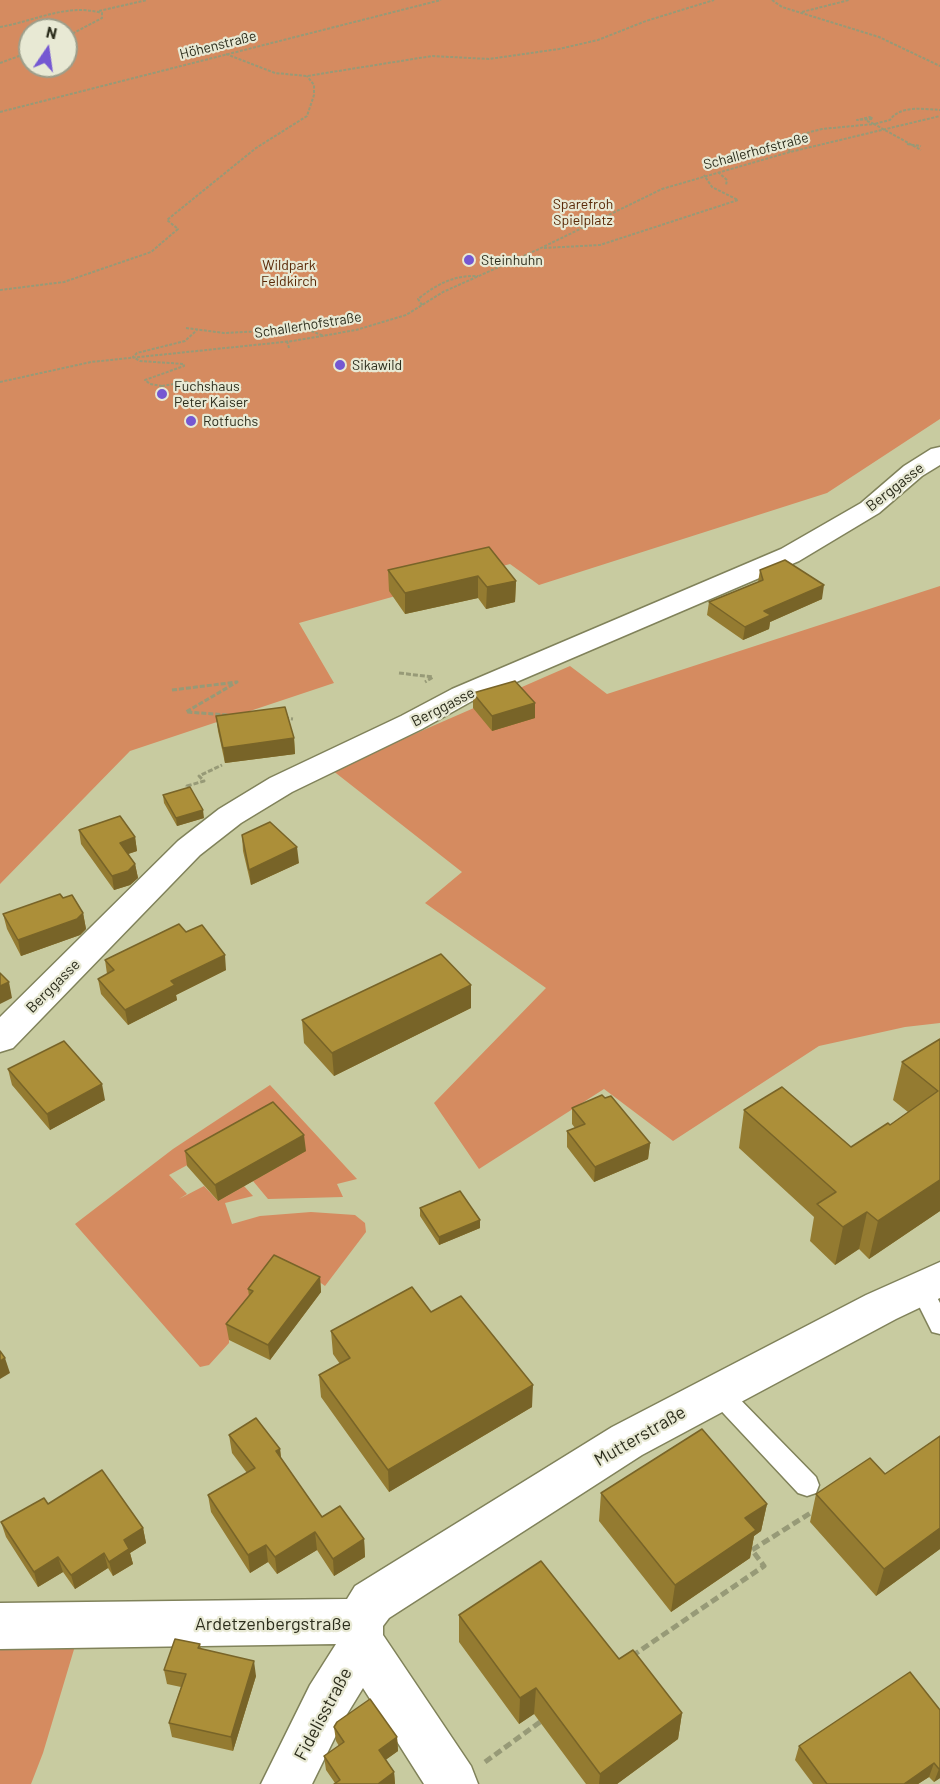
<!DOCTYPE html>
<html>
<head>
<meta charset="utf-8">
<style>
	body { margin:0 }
	#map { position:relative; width:940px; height:1784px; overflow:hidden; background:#c8cba0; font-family:Barlow,sans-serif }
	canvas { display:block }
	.north { position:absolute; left:18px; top:18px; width:60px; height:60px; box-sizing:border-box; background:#e8e9d4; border:2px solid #9d9e8a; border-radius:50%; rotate:13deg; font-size:16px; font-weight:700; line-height:24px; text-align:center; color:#2c2d1c }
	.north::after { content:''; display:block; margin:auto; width:21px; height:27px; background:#7558d2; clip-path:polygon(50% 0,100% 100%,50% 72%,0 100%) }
</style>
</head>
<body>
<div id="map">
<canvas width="940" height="1784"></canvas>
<div class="north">N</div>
</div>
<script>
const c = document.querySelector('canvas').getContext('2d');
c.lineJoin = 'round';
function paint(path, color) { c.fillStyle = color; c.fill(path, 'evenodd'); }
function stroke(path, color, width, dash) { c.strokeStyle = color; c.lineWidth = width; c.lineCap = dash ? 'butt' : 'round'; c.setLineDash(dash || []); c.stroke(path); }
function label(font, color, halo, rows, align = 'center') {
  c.font = font + ' Barlow,sans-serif'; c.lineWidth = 4.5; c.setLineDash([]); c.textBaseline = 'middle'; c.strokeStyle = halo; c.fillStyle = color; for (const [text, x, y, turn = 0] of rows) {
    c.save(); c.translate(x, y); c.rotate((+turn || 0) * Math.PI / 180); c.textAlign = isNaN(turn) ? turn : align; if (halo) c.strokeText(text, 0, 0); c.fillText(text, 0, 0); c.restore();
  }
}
const green = new Path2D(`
	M0,0H940V419L827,493L539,585L510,564L299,623L334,683L130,751L0,884ZM30,30H66V66H30Z
	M940,586V1023L905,1027L819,1046L673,1141L604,1089L479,1169L434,1103L546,988L425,903L462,872L332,770L570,666L607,694Z
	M270,1085L357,1179L337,1184L343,1197L268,1199L253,1181L305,1151L274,1118L169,1175L187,1194L179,1199L204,1186L218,1201L244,1186L253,1196L225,1203L232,1224L260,1216L311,1212L355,1215L365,1223L366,1232L325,1286L299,1267L288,1268L229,1340V1343L209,1365L200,1367L75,1224L173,1149Z
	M75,1646L43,1753L31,1784H0V1648Z`);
const pathFar2 = new Path2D(`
	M772,0L782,7L879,37L940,66
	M99,11L147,0
	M802,12L849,0
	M0,27C35,21 67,3 102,13V18L66,37
	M226,54L275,73L307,76L432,56L489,59L559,49L598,40L646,21L714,0
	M0,63L30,52
	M0,112L441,0
	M870,117L873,119L857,120Z
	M867,121L874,124L890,120C900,105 924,109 940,110
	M907,144L921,146
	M790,152L787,147L795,136L822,129L874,124L921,150
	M718,172L727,180L726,185
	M544,248L600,245L738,200L712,187L704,175
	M0,290L64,282L151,252L178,229L167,220L256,148L307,116L314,95V85L307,76
	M422,305L418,299C437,284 454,275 478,276
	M186,328L224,333L306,329L324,336
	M287,341L289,348
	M0,382L91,362L293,341L356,330L406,315L443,292L539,249L662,189L790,152L940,116
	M162,386L187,382L190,392
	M160,390L162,386L150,384L145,380L184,366V364L140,361L133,357L137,353L185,341L197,330`);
const pathFar1 = new Path2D(`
	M399,673L433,677L425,682
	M172,690L237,682L186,712L228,715
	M284,718L293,719
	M191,792L187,786L204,781L199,776L222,765`);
const path = new Path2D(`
	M632,1656L764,1566L752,1550L812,1512
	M485,1762L540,1722`);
const service = new Path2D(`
	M921,1279L929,1282L940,1303V1334L932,1332L910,1288L913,1282Z
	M719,1383L727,1386L816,1477L819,1485L816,1493L807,1496L798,1493L711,1400L707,1393L711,1386Z`);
const minor = new Path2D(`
	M940,447V465L922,476L879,513L799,561L472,701L422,729L292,792L241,823L200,855L13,1048L0,1052V1017L178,841L219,809L270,778L401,716L452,689L781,549L861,503L904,466L931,449Z
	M940,1262V1298L896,1319L642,1455L389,1618L383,1626V1635L471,1766L478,1784H424L363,1688L344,1719L312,1784H261L310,1685L336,1644L0,1649V1603L347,1599L355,1586L612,1427L866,1295Z`);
const wall = new Path2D(`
	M489,547L516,581L515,602L486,609L478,598L405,614L389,591L388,570Z
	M760,570L822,599L770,622L769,629L743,640L707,615L709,602L758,582Z
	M473,693L535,718L492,731L473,708Z
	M216,716L294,738L295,754L225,763L218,731Z
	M163,795L204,818L177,826L164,803Z
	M79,830L135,837L137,851L128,854L135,864L138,878L130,885L114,890L81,844Z
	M242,835L299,863L251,885L243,851Z
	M63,898L83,913L86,929L80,935L21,956L7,929L3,914Z
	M186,932L226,970L176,995L177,1000L128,1025L101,994L98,979L107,974L105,960Z
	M471,1008L334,1076L304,1043L302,1020Z
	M940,1039V1211L869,1259L859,1249L835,1265L810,1241L814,1217L739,1148L744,1110L851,1147L890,1125L908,1112L893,1100L902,1062Z
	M8,1069L105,1100L50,1130L12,1085Z
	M572,1108L650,1143L648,1159L594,1182L567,1147V1131L575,1128L572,1124Z
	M185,1151H306L218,1201L187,1166Z
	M420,1208L480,1220V1228L439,1245L420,1216Z
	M320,1277L321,1292L270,1360L229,1340L226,1324L249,1296L248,1289Z
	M431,1312L532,1407L389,1492L321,1397L319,1375L340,1364L333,1354L331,1331Z
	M229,1435L280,1449L281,1459L322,1517L364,1539L365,1557L334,1576L317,1550L277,1574L268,1562L250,1573L211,1512L208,1495L247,1473L232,1453Z
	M940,1436V1549L876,1596L810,1522L816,1494L885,1474Z
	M601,1493L767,1504L761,1531L754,1536L750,1558L671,1612L599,1521Z
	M48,1504L143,1528L146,1543L130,1553L133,1564L113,1576L108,1568L75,1589L63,1572L38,1587L6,1537L1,1522Z
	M459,1615L619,1659L682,1713L678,1739L617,1784H586L534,1714L519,1724L459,1642Z
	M200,1644L201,1649L256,1676L233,1751L172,1737L169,1723L181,1687L167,1684L164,1670Z
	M940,1710V1778L934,1782L929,1777L918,1784H813L795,1760L799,1746Z
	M334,1727L397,1737L398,1751L385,1760L394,1772L395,1784H334L335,1783L326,1770L324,1756L339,1746L336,1741Z`);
const shadedWall = new Path2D(`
	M478,576V598L405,614V593Z
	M516,581L515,602L486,609L487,587Z
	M824,585L822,599L770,622L769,629L743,640L745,627L764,611Z
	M535,703V718L492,731V716Z
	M294,738L295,754L225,763L223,748Z
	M203,810L204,818L177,826L176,818Z
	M135,837L137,851L122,856L120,843Z
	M297,847L299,863L251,885L249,870Z
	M135,864L138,878L130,885L114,890L112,876Z
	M83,913L86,929L80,935L21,956L18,940Z
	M225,955L226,970L176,995L177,1000L128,1025L125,1010L171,981Z
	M9,982L12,998L0,1004V986Z
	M471,985V1008L334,1076L332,1053Z
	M102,1084L105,1100L50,1130L47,1114Z
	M304,1135L306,1151L218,1201L215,1185Z
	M650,1143L648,1159L594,1182L595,1167Z
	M940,1180V1211L869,1259L878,1221Z
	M867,1212L859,1249L835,1265L843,1227Z
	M480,1220V1228L439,1245V1237Z
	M320,1277L321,1292L270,1360L268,1345Z
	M5,1358L10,1373L0,1379V1361Z
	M533,1385L532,1407L389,1492L388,1470Z
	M280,1449L282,1466L276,1451Z
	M767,1504L761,1531L754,1536L750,1558L671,1612L675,1585L745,1518Z
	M143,1528L146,1543L130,1553L133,1564L113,1576L109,1562L124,1540Z
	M940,1528V1549L876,1596L884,1569Z
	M315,1532L317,1550L277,1574L275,1557Z
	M364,1539L365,1557L334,1576L333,1559Z
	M266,1545L268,1562L250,1573L248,1555Z
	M104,1553L108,1568L75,1589L71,1575Z
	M58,1557L63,1572L38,1587L34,1572Z
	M254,1661L256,1676L233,1751L231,1737Z
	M536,1688L534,1714L519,1724L520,1698Z
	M682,1713L678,1739L617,1784H599L600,1774Z
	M397,1737L398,1751L380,1764L379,1750Z
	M934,1763L929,1777L918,1784H904Z
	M940,1768V1778L934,1782L939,1769Z
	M394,1772L395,1784H378Z`);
const building = new Path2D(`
	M489,547L516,581L487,587L478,576L405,593L388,570Z
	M785,560L824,585L764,611L771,615L745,627L709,602L763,580L760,570Z
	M515,681L535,703L492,716L473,693Z
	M285,707L294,738L223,748L216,716Z
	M190,787L203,810L176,818L163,795Z
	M120,816L135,837L120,843L135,864L128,871L112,876L79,830Z
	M270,822L297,847L249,870L242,835Z
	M60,894L63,898L72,895L83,913L77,919L18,940L3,914Z
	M179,924L186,932L202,925L225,955L171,981L175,985L125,1010L98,979L114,970L105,960Z
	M441,954L471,985L332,1053L302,1020Z
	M0,973L9,982L0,986Z
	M940,1039V1180L878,1221L867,1212L843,1227L817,1204L836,1192L744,1110L782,1087L851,1147L888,1123L890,1125L938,1091L902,1062Z
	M64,1041L102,1084L47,1114L8,1069Z
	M602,1095L605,1098L611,1096L650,1143L595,1167L567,1131L585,1124L572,1108Z
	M273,1102L304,1135L215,1185L185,1151Z
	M460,1191L480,1220L439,1237L420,1208Z
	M274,1255L320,1277L268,1345L226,1324L253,1291L248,1289Z
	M412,1287L431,1312L461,1296L533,1385L388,1470L319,1375L350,1358L331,1331Z
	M0,1351L5,1358L0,1361Z
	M256,1418L280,1449L276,1451L322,1517L340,1506L364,1539L333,1559L315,1532L275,1557L266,1545L248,1555L208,1495L255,1468L229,1435Z
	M702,1429L767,1504L745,1518L756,1530L675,1585L601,1493Z
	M940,1436V1528L884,1569L816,1494L870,1458L885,1474Z
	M102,1470L143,1528L124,1540L129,1549L109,1562L104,1553L71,1575L58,1557L34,1572L1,1522L44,1498L48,1504Z
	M541,1561L619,1659L633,1650L682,1713L600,1774L536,1688L520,1698L459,1615Z
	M175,1639L200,1644L198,1648L254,1661L231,1737L169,1723L186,1674L164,1670Z
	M910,1672L940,1710V1768L939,1769L934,1763L904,1784H827L799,1746Z
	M370,1699L397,1737L379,1750L394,1772L378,1784H334L340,1780L324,1756L344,1742L334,1727L337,1722Z`);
const markers = [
	[469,260,6,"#7558d2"],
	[340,365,6,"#7558d2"],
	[162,394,6,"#7558d2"],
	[191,421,6,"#7558d2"]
];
const farStreetnames = [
	["Höhenstraße",218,45,-14],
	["Schallerhofstraße",756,151,-15],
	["Schallerhofstraße",308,325,-9]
];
const farParknames = [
	["Sparefroh",583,204],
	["Spielplatz",583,220],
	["Wildpark",289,265],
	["Feldkirch",289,281]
];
const farPoinames = [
	["Steinhuhn",481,260],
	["Sikawild",352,365],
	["Fuchshaus",174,386],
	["Peter Kaiser",174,402],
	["Rotfuchs",203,421]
];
const streetNames = [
	["Berggasse",895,487,-38],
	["Berggasse",443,707,-27],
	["Berggasse",53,986,-45]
];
const nearStreetnames = [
	["Mutterstraße",640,1436,-30],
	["Ardetzenbergstraße",273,1624],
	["Fidelisstraße",323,1714,-62]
];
paint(green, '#d58b60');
stroke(service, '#80825a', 3);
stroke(minor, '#80825a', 3);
stroke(pathFar2, '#979a77', 2, [3, 1.5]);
stroke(pathFar1, '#979a77', 3, [5, 2]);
stroke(path, '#979a77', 5, [8, 4]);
paint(service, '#fff');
paint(minor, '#fff');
paint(wall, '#947b31');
paint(shadedWall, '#786428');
paint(building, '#ac8f39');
stroke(building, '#786428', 1.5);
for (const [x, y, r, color] of markers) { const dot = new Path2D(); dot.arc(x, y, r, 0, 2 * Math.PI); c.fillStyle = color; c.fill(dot); stroke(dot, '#e8e9d4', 2); }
label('14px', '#2c2d1c', '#e8e9d4', farStreetnames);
label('14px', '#592806', '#e8e9d4', farParknames);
label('14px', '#2c2d1c', '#e8e9d4', farPoinames, 'left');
label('15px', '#2c2d1c', '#e8e9d4', streetNames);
label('18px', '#2c2d1c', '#e8e9d4', nearStreetnames);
</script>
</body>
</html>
